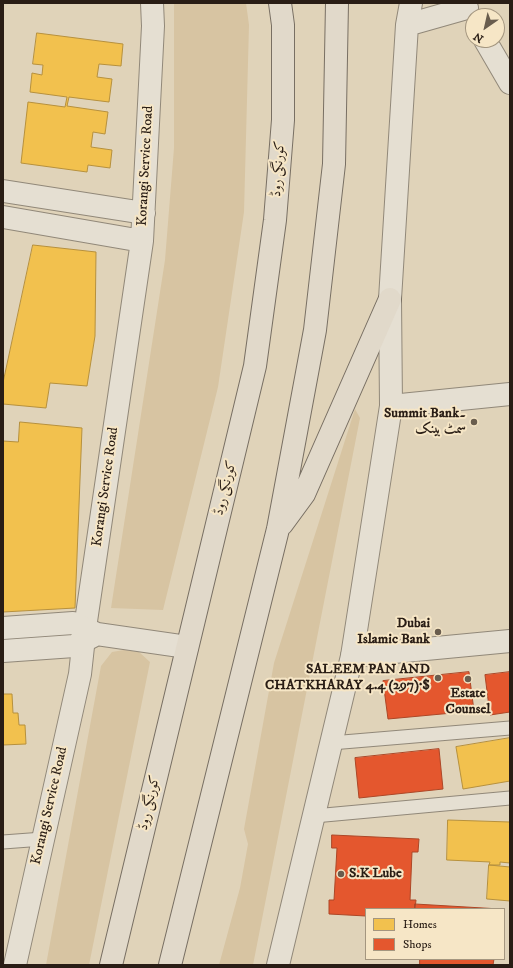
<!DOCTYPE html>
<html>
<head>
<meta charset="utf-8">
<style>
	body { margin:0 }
	#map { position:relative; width:513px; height:968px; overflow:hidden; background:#e0d3b9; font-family:"IM FELL DW Pica",serif }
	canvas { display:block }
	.frame { position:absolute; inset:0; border:4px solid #291d15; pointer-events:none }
	.legend { position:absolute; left:365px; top:908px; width:140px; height:52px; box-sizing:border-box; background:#f6e6c6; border:1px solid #a4967f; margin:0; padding:5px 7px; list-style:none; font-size:12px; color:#291d15 }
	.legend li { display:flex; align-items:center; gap:8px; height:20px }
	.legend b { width:20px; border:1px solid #a4967f }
	.north { position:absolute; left:465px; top:8px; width:40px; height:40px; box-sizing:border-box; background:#f6e6c6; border:1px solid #a4967f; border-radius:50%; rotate:214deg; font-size:11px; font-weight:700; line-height:16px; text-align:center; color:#291d15 }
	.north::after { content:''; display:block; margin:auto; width:14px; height:18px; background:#695d4e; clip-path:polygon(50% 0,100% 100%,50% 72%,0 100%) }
</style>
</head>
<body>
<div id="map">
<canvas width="513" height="968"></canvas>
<div class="frame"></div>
<ul class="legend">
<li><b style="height:11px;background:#f2c14e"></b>Homes</li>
<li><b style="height:11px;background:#e4572e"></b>Shops</li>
</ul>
<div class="north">N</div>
</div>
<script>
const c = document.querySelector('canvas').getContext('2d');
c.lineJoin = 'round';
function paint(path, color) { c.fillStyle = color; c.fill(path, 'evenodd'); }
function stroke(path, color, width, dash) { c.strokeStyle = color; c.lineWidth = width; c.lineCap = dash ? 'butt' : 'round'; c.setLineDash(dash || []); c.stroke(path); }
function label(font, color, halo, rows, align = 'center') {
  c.font = font + ' "IM FELL DW Pica",Amiri,serif'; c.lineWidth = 4; c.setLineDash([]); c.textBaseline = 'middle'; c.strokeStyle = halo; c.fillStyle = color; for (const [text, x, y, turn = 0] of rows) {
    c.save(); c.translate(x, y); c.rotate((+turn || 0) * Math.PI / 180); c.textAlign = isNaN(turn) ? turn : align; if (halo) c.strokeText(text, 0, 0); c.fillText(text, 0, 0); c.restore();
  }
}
const green = new Path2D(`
	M174,3H246L249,25L244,212L218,387L163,610L111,608L165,260L174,148Z
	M355,409L360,418L253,965H219L240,888L248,844L244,829L274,663Z
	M124,650L139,652L150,662L89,965H46L101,666L112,652Z`);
const homes = new Path2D(`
	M37,33L123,44L121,66L99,64L97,77L112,79L109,102L69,97L67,106L108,112L105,134L93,132L91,147L112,150L110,168L88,165L87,172L21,163L28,102L65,107L67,97L30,92L32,73L42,75L43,65L33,64Z
	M33,245L96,252L95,336L87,386L50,383L46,408L3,404V383Z
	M20,422L82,428L75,608L3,612V441L18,442Z
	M3,694H12L13,713H18L19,725H25L26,744L3,745Z
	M510,738V781L463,789L456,747Z
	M448,820L510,822V863L500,862V865H489L490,862L447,860Z
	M489,865L510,867V901L487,899Z`);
const shops = new Path2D(`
	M469,672L474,711L388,719L383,681Z
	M510,672V712L490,715L485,675Z
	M439,749L443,789L359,798L355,758Z
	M332,835L419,839L418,852H412L410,900H416L415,909H366V916L329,914V900H334L337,848H332Z
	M415,904L500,909H415Z
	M420,959H494L493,965H420Z`);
const service = new Path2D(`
	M331,743L510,728
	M314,816L510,798
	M3,842L43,839`);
const minor = new Path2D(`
	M3,191L144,213
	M3,217L142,241
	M391,406L510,394
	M352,656L510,641
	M15,965L80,674L85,628L142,241L153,26L152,3`);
const tertiary = new Path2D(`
	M407,25L467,8
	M485,40L510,83
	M3,628L73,623L97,634L187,647
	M3,651L74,646L97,634
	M278,965L352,656L391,406L390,299L407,25L411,3`);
const primary = new Path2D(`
	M282,524L304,494L390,299
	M111,965L255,366L275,220L283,120V25L280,3
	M170,965L278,529L315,330L334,164L337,3`);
const markers = [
	[474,422,4,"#695d4e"],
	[438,632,4,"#695d4e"],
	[438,678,4,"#695d4e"],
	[468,679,4,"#695d4e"],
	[341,874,4,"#695d4e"]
];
const streetNames = [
	["Korangi Service Road",146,166,-87],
	["کورنگی روڈ",279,169,-86],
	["Korangi Service Road",106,487,-82],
	["کورنگی روڈ",226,488,-76],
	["کورنگی روڈ",150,803,-77],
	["Korangi Service Road",50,806,-77]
];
const poiNames = [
	["Summit Bank۔",466,414],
	["سمٹ بینک",466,430],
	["Dubai",430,624],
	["Islamic Bank",430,640],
	["SALEEM PAN AND",430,670],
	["CHATKHARAY 4.4 (297)·$",430,686],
	["Estate",468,694,"center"],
	["Counsel",468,710,"center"],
	["S.K Lube",349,874,"left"]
];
paint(green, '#d7c4a2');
paint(homes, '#f2c14e');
stroke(homes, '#b6903d', 1);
paint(shops, '#e4572e');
stroke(shops, '#ac4626', 1);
stroke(service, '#918879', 15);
stroke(minor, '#918879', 24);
stroke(tertiary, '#918879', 24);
stroke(primary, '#786f63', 24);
stroke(service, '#e5dfd2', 13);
stroke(minor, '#e5dfd2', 22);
stroke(tertiary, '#e5dfd2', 22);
stroke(primary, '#e1d9ca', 22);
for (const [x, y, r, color] of markers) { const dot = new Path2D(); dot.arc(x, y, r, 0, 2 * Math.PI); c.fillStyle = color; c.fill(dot); stroke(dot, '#f6e6c6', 1.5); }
label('14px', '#291d15', '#f6e6c6', streetNames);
label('bold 14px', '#291d15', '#f6e6c6', poiNames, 'right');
</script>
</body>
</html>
